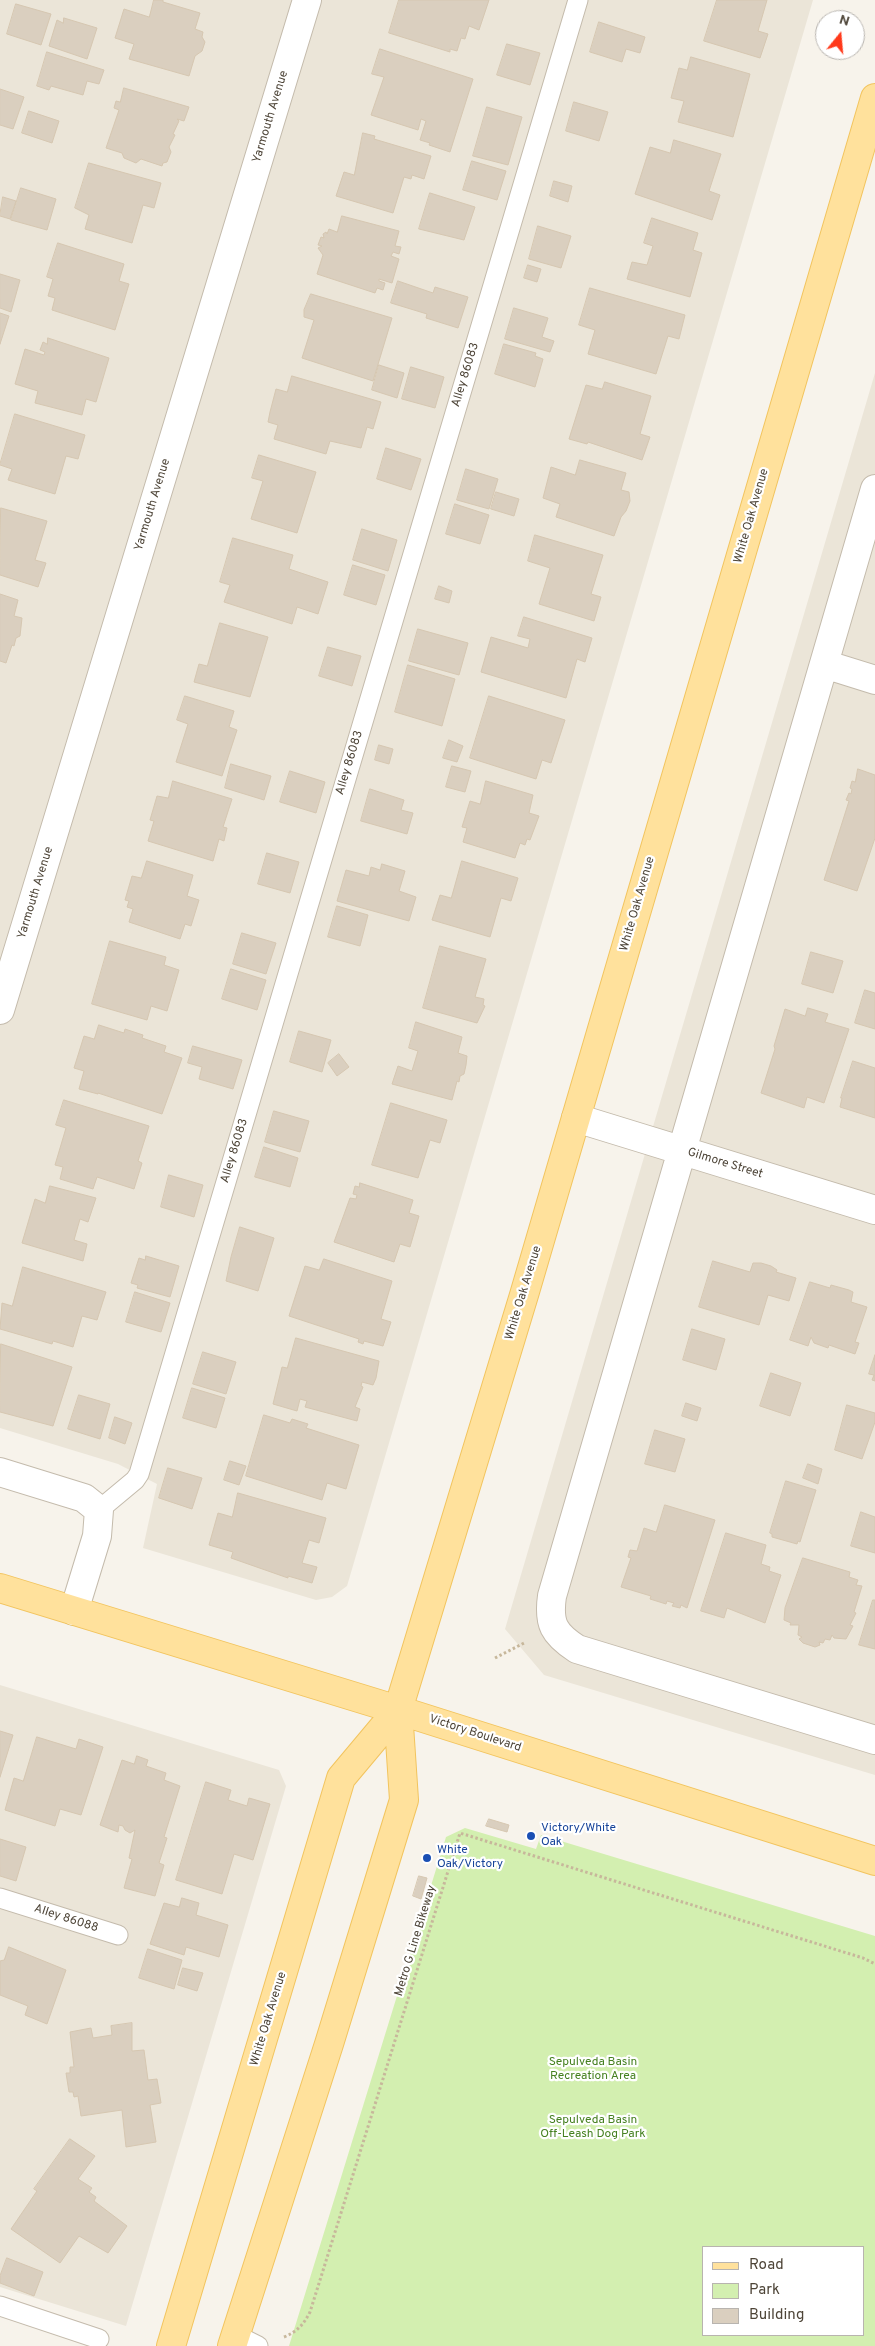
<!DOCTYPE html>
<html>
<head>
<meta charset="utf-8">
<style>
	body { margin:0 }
	#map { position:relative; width:875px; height:2346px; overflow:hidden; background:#f7f3eb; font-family:Overpass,sans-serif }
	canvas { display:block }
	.legend { position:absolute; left:702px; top:2246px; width:162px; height:90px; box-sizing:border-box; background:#fff; border:1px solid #b8b4af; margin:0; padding:6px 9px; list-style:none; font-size:15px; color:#4d4437 }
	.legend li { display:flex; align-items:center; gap:10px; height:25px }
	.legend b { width:25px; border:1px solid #b8b4af }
	.north { position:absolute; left:815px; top:10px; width:50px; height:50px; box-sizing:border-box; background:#fff; border:1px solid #b8b4af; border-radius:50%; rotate:17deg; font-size:14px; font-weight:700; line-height:20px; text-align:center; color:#4d4437 }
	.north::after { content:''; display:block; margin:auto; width:18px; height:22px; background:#ff391a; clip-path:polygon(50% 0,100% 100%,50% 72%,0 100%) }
</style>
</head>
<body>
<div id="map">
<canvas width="875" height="2346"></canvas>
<ul class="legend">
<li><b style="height:6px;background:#ffe19c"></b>Road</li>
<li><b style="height:14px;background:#d3efb0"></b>Park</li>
<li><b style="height:14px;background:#dacfbf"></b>Building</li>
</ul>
<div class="north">N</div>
</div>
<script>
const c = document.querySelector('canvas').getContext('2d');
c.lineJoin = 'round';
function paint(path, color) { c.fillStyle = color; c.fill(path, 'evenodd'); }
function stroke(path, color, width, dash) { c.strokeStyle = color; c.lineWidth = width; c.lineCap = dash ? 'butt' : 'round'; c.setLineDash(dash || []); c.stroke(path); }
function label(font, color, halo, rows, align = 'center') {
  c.font = font + ' Overpass,sans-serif'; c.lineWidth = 4.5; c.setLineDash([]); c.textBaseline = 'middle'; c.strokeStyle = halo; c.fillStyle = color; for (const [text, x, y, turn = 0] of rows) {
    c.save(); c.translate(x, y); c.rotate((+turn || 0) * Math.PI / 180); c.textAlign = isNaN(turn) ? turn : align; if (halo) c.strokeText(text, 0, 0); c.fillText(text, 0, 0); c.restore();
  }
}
const residential = new Path2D(`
	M0,0H813L347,1586L332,1597L316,1600L143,1548L157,1484L118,1464L0,1428Z
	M875,373V1775L544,1675L505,1629Z
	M0,1685L279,1770L286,1786L126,2326L0,2287Z`);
const green = new Path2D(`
	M465,1828L536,1849L541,1835L875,1936V2346H289L446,1837ZM704,2247H864V2335H704Z`);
const building = new Path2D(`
	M154,0H163V2L200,13L195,29L203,32L202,37L205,42L202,51L195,56L189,76L129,59L134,44L115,38L124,9L149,17Z
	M399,0H489L479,30L469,26L465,39L461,38L457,51L450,49V52L389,33Z
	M717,0H767L758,31L768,34L760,58L704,41Z
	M16,4L51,14L41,45L7,34Z
	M64,18L97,28L87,59L49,46L57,20L63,23Z
	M599,22L645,37L640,53L626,49L622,62L590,52Z
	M507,44L540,53L530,85L497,75Z
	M380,49L473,79L450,152L429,145L430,143L420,140L426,121L421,119L418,130L371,115L384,77L372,74Z
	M47,52L104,70L99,84L87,81L83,95L51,86L49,90L37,86Z
	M691,57L750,74L733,137L678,122L684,101L671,98L679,68L687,70Z
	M124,88L189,107L184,121L177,119L179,121L173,134L175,135L169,147L171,152L167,162L163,163L162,166L141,159L136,163L124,158L122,153L106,148L119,110L114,108L116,101L120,102Z
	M0,89L24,97L13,129L0,125Z
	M574,102L608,112L599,141L566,131Z
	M487,107L522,117L508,165L473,156Z
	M29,111L59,121L52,143L22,133Z
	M363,133L375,136L374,139L431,156L424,179L412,175L411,179L404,177L393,213L336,196L344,172L354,175Z
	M674,140L721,154L709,191L720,195L712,220L635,194L650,147L670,153Z
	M472,161L506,171L497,200L463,190Z
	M89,163L161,183L154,208L143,205L132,243L85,229L89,215L75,208Z
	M554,181L572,186L568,202L550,196Z
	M21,188L56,199L47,230L11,220Z
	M430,193L475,207L464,240L419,229Z
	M3,197L16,201L10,219L0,216Z
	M342,216L399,231L395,246L401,247L399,254L393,252L391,256L399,259L392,283L379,279V281L385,283L383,290L377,288L375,293L317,274L323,255L318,248L322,246L318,245L321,237L324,238L323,234L326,232L327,234L329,229L337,232Z
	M652,218L698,233L693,250L702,253L690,297L627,279L632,262L647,265L653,246L644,243Z
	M538,226L571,236L561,268L529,259Z
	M58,243L124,264L119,281L129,284L115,330L52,310L55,298L48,296L53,279L47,277Z
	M528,265L541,269L537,282L524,278Z
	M0,274L20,280L11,312L0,308Z
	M398,281L433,293L435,287L468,297L458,328L426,318L427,314L391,303Z
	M590,288L685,315L679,339L668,336L656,374L588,354L595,330L579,325Z
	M311,294L392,318L373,381L302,358L314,320L304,317V310Z
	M514,308L548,318L542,337L554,341L550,352L505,339Z
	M0,313L9,316L0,344Z
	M48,338L109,358L96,402L86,399L82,415L35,403L38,391L15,384L25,349L44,355L45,352L40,350L43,342L47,344Z
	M504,344L536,353L535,356L543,359L535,387L495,374Z
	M379,365L404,373L397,398L372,390Z
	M411,367L444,377L435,408L402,399Z
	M292,376L381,402L373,429L367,427L361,448L330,441L326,454L274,439L278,425L268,422L270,412L276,389L287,392Z
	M605,382L651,396L640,434L650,437L642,460L588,442L587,444L569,439L586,385L602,389Z
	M15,414L85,435L78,459L66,456L55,494L8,480L12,469L0,465Z
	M386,448L421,459L411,490L377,479Z
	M259,455L316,472L297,533L251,519L263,481L252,478Z
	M580,460L626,473L621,490L629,492L630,501L626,511L621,517L614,536L556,517L560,504L543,498L551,467L575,475Z
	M466,469L498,479L489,509L457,500Z
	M496,492L519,499L514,516L491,509Z
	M455,504L489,515L480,544L446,534Z
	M1,508L47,521L35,560L46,563L38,587L0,575Z
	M362,529L397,540L388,571L353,560Z
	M535,535L603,555L591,594L601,597L594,621L539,604L550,568L528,561Z
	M233,538L293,555L289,569L328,582L318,614L297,607L292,624L224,602L230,585L220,582Z
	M353,565L385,575L376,605L344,595Z
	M439,586L452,591L449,603L435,599Z
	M0,594L18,600L14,616L22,618L20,636L16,638L14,646L12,645L6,663L0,661Z
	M524,617L592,638L585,662L577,659L566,698L481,672L491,637L528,648L530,639L518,636Z
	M220,623L268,637L250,697L194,682L199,664L207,666Z
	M418,629L468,643L459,675L409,661Z
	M328,647L361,656L352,686L319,676Z
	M408,665L455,679L442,726L395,712Z
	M185,696L234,711L229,727L237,730L222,776L176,762L188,724L177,720Z
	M489,696L565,720L551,763L542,760L536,779L470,758Z
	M449,740L463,746L457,762L443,758Z
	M379,745L393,749L389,764L375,760Z
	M231,764L271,776L264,800L225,788Z
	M452,766L471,771L465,792L446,787Z
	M858,769L875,775V838L857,891L824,880L849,801L846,800L849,793L851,794L852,789L850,788L852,781L855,782Z
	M290,771L325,782L316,813L280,802Z
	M173,781L232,799L223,827L227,828L224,841L219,839L213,861L148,841L154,821L150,820L157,796L168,798Z
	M486,781L533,795L529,813L539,816L530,840L527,839L525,845L520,843L515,858L463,842L467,828L462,827L470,801L480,804Z
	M370,789L404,800L401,810L413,813L407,834L361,821Z
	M267,853L299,862L290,893L258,884Z
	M147,861L193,875L187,896L199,900L191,926L185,924L180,939L129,922L133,909L127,907L129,901L125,900L132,876L141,878Z
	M462,861L518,878L511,901L501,898L490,937L432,920L440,895L451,898Z
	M382,864L405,871L399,891L416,897L409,921L337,901L346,870L369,876L371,867L380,870Z
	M337,906L368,915L360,946L328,937Z
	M242,933L276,943L266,974L233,964Z
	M110,941L166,957L164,965L179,970L167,1011L151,1006L147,1020L92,1004Z
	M440,946L486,959L475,997L484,999L483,1005L485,1006L477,1023L423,1008Z
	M811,952L843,961L833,993L802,984Z
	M231,969L266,980L257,1010L222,999Z
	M865,990L875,993V1029L855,1023Z
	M808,1008L828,1014L825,1022L849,1029L824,1103L807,1097L804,1108L761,1093L775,1049L774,1046L785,1009L805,1016Z
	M416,1022L462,1037L458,1053L467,1056L466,1065L464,1074L460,1076L459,1082L457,1081L452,1100L392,1084L398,1066L412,1071L418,1051L409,1048Z
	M99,1025L124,1033L125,1029L143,1035L142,1038L166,1046L164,1052L182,1058L162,1114L98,1093V1094L79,1089L84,1071L74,1068L84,1036L94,1039Z
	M299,1031L331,1040L322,1072L290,1062Z
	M193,1046L242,1060L233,1089L199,1079L202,1067L188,1063Z
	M339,1054L349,1067L337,1076L328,1063Z
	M853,1061L875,1068V1118L840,1107L842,1098H841Z
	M64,1100L149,1126L138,1161L142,1163L134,1189L97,1177L93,1189L60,1179L63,1167L55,1165L66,1128L56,1125Z
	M391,1103L447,1120L440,1143L430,1140L418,1178L372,1165Z
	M274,1111L309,1121L300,1152L265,1142Z
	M264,1147L298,1158L290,1187L255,1177Z
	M169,1175L203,1185L194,1217L161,1207Z
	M360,1183L413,1200L409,1213L419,1216L410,1247L400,1244L394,1262L334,1242L350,1198L356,1199L357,1195L353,1194L355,1186L359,1187Z
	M50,1186L96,1198L88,1222L80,1219L74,1240L87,1244L83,1261L22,1243L35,1199L45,1203Z
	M240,1227L274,1238L258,1291L226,1281L231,1257Z
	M146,1256L179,1266L170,1297L137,1288L138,1285L131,1283L139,1258L145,1260Z
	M324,1259L392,1281L381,1319L391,1322L383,1346L364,1341L363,1344L358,1342L359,1339L289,1316L305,1266L319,1270Z
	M713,1261L750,1272L753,1263H761L771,1266L777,1270L776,1272L796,1278L789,1301L768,1295L759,1325L699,1307Z
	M23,1267L106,1292L97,1320L82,1316L73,1347L53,1341L52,1344L0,1329L2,1303L12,1306Z
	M810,1282L830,1288L831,1285L849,1290L853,1292L851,1302L867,1307L855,1342L859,1343L855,1354L829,1345L828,1348L814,1343L811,1337L808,1346L790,1340Z
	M135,1292L170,1303L161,1332L126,1322Z
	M692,1329L725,1339L716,1370L683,1360Z
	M296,1338L379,1361L376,1378L373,1385L362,1382L361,1386L363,1387L355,1407L360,1409L357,1421L305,1407L307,1401L300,1399L297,1411L273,1404L282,1367L287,1368Z
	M1,1344L72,1367L53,1426L0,1412Z
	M203,1352L236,1362L226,1394L193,1384Z
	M875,1355V1381L872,1380L874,1375L869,1374Z
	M771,1373L801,1383L790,1416L760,1406Z
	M192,1388L225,1398L216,1428L183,1418Z
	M79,1395L110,1404L100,1439L68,1429Z
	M686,1403L701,1408L697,1421L682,1416Z
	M847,1405L875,1413V1422L862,1459L835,1450Z
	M264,1415L290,1423L292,1419L308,1424L306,1428L359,1445L346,1489L327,1483L322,1500L246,1476Z
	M115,1417L132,1423L125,1444L109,1438Z
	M655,1430L685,1439L675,1472L645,1464Z
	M230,1461L246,1466L239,1485L224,1480Z
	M808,1464L822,1469L818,1484L803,1478Z
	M168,1468L202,1478L192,1509L159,1498Z
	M786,1481L816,1490L800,1542L798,1541L797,1544L772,1537V1534L770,1533Z
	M238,1493L326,1518L319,1543L309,1540L302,1563L317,1567L312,1583L288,1576V1578L231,1558L233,1552L209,1545L218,1513L232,1517Z
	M665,1505L715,1520L687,1608L681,1605L680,1608L672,1606L674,1603L667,1601L666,1604L650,1599L651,1596L621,1587L631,1558L628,1557L630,1550L637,1551L644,1528L656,1532Z
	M861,1512L875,1517V1553L851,1546Z
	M726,1533L766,1545L761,1564L770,1567L769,1571L781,1575L765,1623L727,1608L724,1618L701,1611Z
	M803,1558L850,1572L849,1577L858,1580L856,1585L862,1586L854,1612L856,1613L850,1625L853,1626L846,1639L834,1638L832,1635L830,1640L825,1639L823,1643L819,1642L820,1645L815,1647L803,1643L799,1639L802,1637L798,1635L799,1625H790L791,1623L784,1620L785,1608Z
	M873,1600H875V1649L859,1645Z
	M0,1731L13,1735L0,1777Z
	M37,1737L76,1749L79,1739L103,1747L81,1815L60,1809L55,1826L5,1810L14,1778L23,1781Z
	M137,1756L148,1760L146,1766L166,1773L164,1780L180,1786L164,1837L167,1838L159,1863L164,1865L155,1896L124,1888L132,1859L129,1858L135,1830L130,1833L125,1830L123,1826L119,1825L118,1832L100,1825L122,1760L134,1764Z
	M206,1782L231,1790L228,1800L247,1806L249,1798L270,1804L253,1860L234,1854L222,1894L176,1880Z
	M489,1819L509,1825L507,1832L486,1826Z
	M0,1839L26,1847L16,1881L0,1876Z
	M419,1876L427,1878L421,1899L413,1896Z
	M182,1898L199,1903L196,1915L228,1925L219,1957L186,1947L184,1955L150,1944L164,1903L179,1907Z
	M9,1947L66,1970L47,2024L25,2015L28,2006L0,1995V1961L4,1960Z
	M148,1949L182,1960L174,1989L139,1978Z
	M183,1968L203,1973L197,1991L178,1985Z
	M132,2023V2051L144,2050L148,2080L157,2079L161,2103L150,2105L156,2142L126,2147L122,2110L81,2116L78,2096L74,2097L73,2092H69L66,2073H70V2067H74L70,2032L91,2028L93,2038L112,2035L111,2026Z
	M70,2139L95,2156L78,2179L92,2188L89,2192L96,2197L94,2201L127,2226L108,2253L79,2236L60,2263L11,2229L37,2191L34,2189Z
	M7,2258L43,2272L34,2296L0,2283V2276Z`);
const path = new Path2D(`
	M495,1658L526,1642
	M284,2337C297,2332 304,2324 310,2312L460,1833L863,1958L875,1964`);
const lane = new Path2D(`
	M99,1510L135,1480L139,1474L578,0
	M0,1898L118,1935
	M0,2306L99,2339
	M236,2335L258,2346`);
const street = new Path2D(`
	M875,489L552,1596C548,1624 554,1634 577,1649L875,1740
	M824,664L875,680
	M0,1010L307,0
	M576,1118L875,1210
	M0,1472L84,1498L99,1510L97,1536L74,1611`);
const primary = new Path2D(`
	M0,1588L398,1710L875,1861
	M171,2346L341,1778L398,1710
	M232,2346L329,2044L404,1800L398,1710L524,1295L875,98`);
const markers = [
	[531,1836,5,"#1a4fb4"],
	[427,1858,5,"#1a4fb4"]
];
const streetNames = [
	["Yarmouth Avenue",271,117,-73],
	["Alley 86083",466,375,-73],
	["Yarmouth Avenue",153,505,-73],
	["White Oak Avenue",752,516,-74],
	["Alley 86083",350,763,-73],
	["Yarmouth Avenue",36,893,-73],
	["White Oak Avenue",638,904,-74],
	["Alley 86083",235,1151,-73],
	["Gilmore Street",725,1164,17],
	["White Oak Avenue",524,1293,-73],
	["Victory Boulevard",475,1734,18],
	["Alley 86088",66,1919,18],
	["Metro G Line Bikeway",416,1941,-73],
	["White Oak Avenue",269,2019,-73]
];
const transitNames = [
	["Victory/White",541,1829],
	["Oak",541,1843],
	["White",437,1851],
	["Oak/Victory",437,1865]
];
const parkNames = [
	["Sepulveda Basin",593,2063],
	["Recreation Area",593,2077],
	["Sepulveda Basin",593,2121],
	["Off-Leash Dog Park",593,2135]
];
paint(residential, '#ebe5d8');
paint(green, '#d3efb0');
paint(building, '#dacfbf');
stroke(building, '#d6c7b1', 1);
stroke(lane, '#c4bbac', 21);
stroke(street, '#c4bbac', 30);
stroke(primary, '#f2c45e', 30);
stroke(path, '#c7b79b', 3, [2.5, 2.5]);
stroke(lane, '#fff', 19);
stroke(street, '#fff', 28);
stroke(primary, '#ffe19c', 28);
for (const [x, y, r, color] of markers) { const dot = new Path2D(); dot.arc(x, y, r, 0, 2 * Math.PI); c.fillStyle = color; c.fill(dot); stroke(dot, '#fff', 2); }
label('12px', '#4d4437', '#fff', streetNames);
label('12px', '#164399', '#fff', transitNames, 'left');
label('12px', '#468121', '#fff', parkNames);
</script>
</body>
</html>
